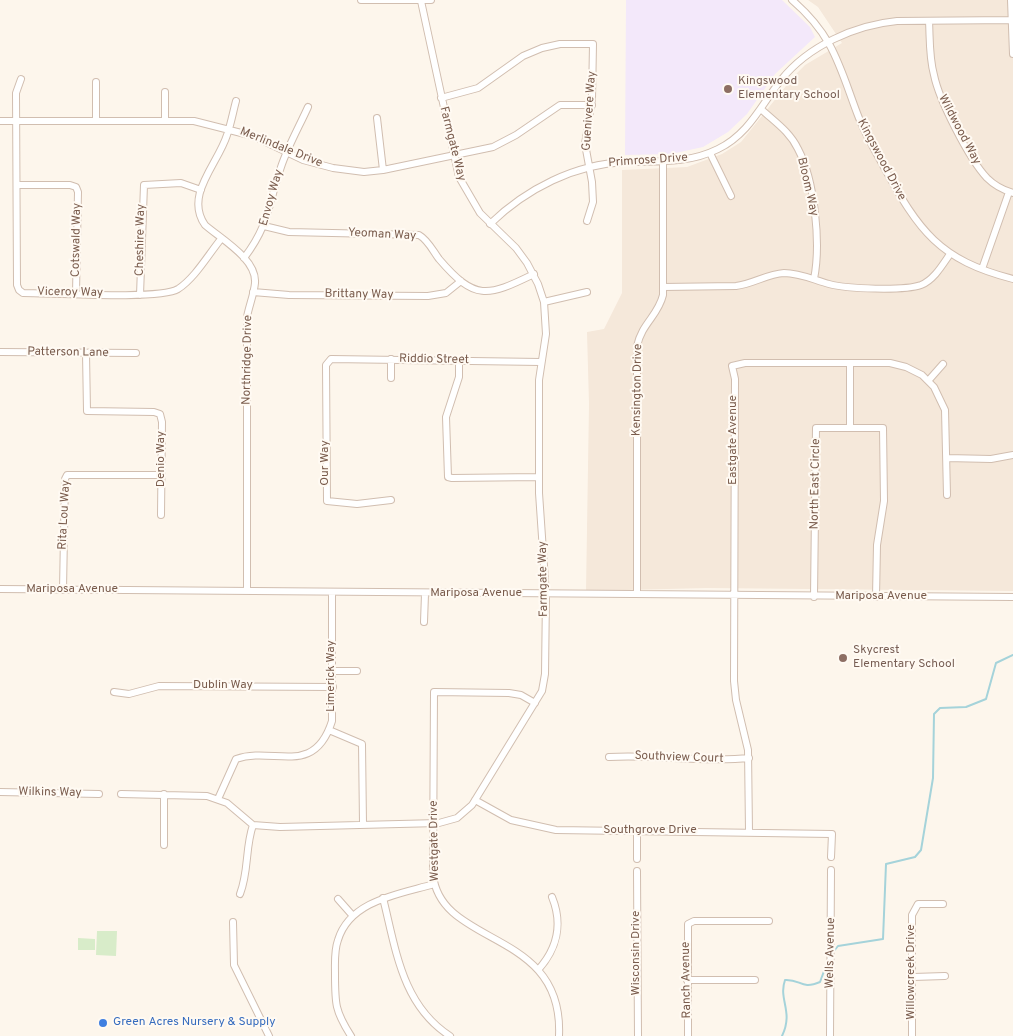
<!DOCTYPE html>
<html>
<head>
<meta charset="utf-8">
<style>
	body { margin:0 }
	canvas { display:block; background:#fdf6ec }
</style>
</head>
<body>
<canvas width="1013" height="1036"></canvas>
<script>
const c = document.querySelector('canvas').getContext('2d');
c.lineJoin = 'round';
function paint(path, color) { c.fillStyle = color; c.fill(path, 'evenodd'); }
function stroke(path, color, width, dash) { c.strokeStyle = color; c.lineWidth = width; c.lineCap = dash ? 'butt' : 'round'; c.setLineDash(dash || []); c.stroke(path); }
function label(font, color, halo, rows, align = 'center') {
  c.font = font + ' Overpass,sans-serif'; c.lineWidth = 4; c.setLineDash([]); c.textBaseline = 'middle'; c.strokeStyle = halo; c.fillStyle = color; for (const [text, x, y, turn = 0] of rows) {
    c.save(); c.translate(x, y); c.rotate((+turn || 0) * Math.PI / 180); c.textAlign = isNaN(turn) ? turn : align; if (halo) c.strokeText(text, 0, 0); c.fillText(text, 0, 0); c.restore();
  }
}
const residential = new Path2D(`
	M808,0H1013V591L707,588L586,591L589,404L587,332L604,329L622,293V170L687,167L722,154L741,142L794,76L805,65L842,43L818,7Z`);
const education = new Path2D(`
	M626,0H782L810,27L815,37L775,74L747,114L728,132L703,147L671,154L625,155Z`);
const green = new Path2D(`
	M97,931H117L116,956L96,955Z
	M78,938L95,939V950H78Z`);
const stream = new Path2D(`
	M834,951L838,946L883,939L886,864L915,857L921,850L933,778L934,714L940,708L966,707L986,699L996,663L1013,655
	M782,1036C794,1011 778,1000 785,980C801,979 801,990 820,982L827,963`);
const minor = new Path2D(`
	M361,0H431
	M792,0C833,35 839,65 857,113C864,132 874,149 884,167C919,231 939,260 1013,279
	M1011,0L1013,54
	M929,21C930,39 929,57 934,75C939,100 969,159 987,178C994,185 1003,190 1013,193
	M21,79L16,93L17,285L19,290L23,293C51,293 160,300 178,289C195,278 208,255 221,239
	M96,82V121
	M165,92V121
	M441,98L478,88L523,56L542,48L560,44H593L592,99L585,144L592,182L593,202L587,221
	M236,101C233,112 231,124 227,135C218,164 184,195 205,225C221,239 257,259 255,283C254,294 249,306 247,317V589
	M762,110C775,122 790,132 798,149C815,181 821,244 814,279
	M377,118L383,170
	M0,121H194L253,136L303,160L333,168L364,172L383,170L493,147L516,135L560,105H592
	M710,153L731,196
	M17,185H70L76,187L78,192L76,293
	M490,224C526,189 575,164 625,162C657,161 688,164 718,149C749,134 761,105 781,80C808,46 855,25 897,21L1013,20
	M264,226L289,232L419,235C428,240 433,251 439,259C475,301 487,297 534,274
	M244,258C270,224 268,204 281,167C288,146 299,127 308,107
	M982,269L1009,192
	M663,287L736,286C753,284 767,274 784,273C800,273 814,280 829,284C847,289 904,291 921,285C934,280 943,264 950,254
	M253,292L289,295L428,296L446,293L461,281
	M140,295L144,185L181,183L201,190
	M544,302L587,292
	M0,352L136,353
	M86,353L87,411L154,412L160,414L162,422L161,515
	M391,359V378
	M459,360V377L446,417L448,477L452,478L539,477
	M850,363V428
	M928,381L943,364
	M947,458L991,459L1013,455
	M391,500L357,504L327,501L326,365L331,359L541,362
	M0,589L1013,597
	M63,590L65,479L67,475H161
	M637,594V346C642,323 658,316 663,295V163
	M814,597L816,428H883L884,501L877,545L876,597
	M424,622L425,594
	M333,671H357
	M114,692L129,694L159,686L333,687
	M535,703L521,695L509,693L434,692L433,875C441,948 564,928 559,1036
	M329,730L362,744L363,824
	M609,757C656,754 702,763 749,758
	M0,792L99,794
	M121,794L207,796L227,803L253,825L280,827L439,823L457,818L472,805L542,691L545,674L546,595L539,493V380L546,334L544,302L538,284L527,263L516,248L480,213L459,177L421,1
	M218,799L236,759C274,746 314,778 332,721V593
	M475,800L511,820L556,830L832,834L831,857
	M637,831V859
	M749,832L748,750L736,700L734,681L735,379L732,366L745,363H890L906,367L922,375L934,387L945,410L947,495
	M164,845V794
	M637,871L638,1036
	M240,894C249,871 245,848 253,825
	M383,898C396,950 402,1005 450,1036
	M338,899L353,916
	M233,922L234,965L269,1036
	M538,970C557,949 563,924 552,897
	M913,977L945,976
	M687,980H755
	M351,1036C335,1011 335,1004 335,974C335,963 334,951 338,940C350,900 400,894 434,884
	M688,1036V924L694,921H769
	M830,1036L831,870
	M912,1036V915L918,904H943`);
const markers = [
	[728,89,5,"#8d6e63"],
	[843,658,5,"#8d6e63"],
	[103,1023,5,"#3f7fe0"]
];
const educationNames = [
	["Kingswood",738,82],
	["Elementary School",738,96],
	["Skycrest",853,651],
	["Elementary School",853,665]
];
const streetNames = [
	["Guenivere Way",590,111,-86],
	["Wildwood Way",959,130,62],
	["Farmgate Way",452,144,76],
	["Merlindale Drive",281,148,22],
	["Kingswood Drive",881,160,62],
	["Primrose Drive",648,161,-4],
	["Bloom Way",807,187,77],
	["Envoy Way",272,198,-74],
	["Yeoman Way",382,235,3],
	["Cotswald Way",77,240,-89],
	["Cheshire Way",141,240,-89],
	["Viceroy Way",70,293,1],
	["Brittany Way",359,295,1],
	["Patterson Lane",68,353,1],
	["Northridge Drive",248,360,-89],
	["Riddio Street",434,360,1],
	["Kensington Drive",638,390,-89],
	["Eastgate Avenue",734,440,-90],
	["Denio Way",162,459,-90],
	["Our Way",326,463,-90],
	["North East Circle",816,484,-89],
	["Rita Lou Way",65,515,-87],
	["Farmgate Way",544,579,-91],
	["Mariposa Avenue",72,590],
	["Mariposa Avenue",476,594],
	["Mariposa Avenue",881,597],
	["Limerick Way",332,676,-90],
	["Dublin Way",223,686],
	["Southview Court",679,758,2],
	["Wilkins Way",50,793,1],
	["Southgrove Drive",650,831],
	["Westgate Drive",435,841,-91],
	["Wisconsin Drive",637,953,-90],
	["Wells Avenue",831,953,-89],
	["Willowcreek Drive",912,972,-90],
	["Ranch Avenue",687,980,-91]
];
const shopNames = [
	["Green Acres Nursery & Supply",113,1023]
];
paint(residential, '#f5e8da');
paint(education, '#f3e8fa');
paint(green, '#d8ecc9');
stroke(stream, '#a5d3da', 2);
stroke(minor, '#d1beb0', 8);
stroke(minor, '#fff', 6);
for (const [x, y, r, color] of markers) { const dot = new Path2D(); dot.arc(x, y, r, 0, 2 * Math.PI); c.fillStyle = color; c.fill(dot); stroke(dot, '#fffaf3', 2); }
label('12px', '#785e54', '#fffaf3', educationNames, 'left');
label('12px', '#7a5c4d', '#fffaf3', streetNames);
label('12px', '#366cbe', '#fffaf3', shopNames, 'left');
</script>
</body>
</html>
